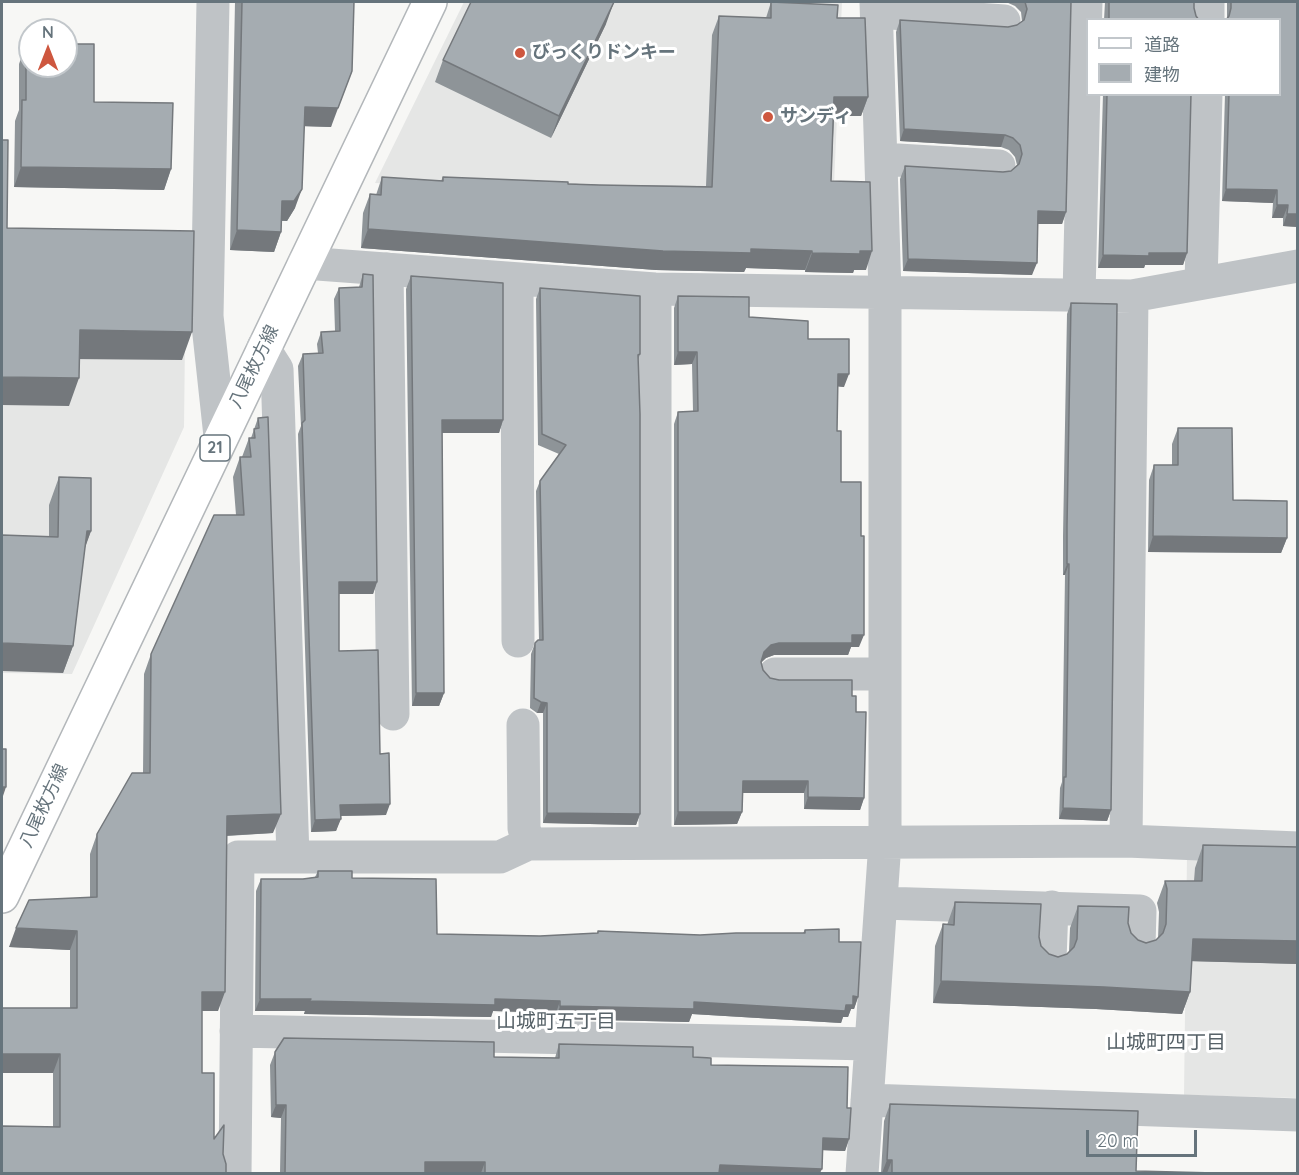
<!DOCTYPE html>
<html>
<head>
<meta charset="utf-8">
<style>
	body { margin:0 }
	#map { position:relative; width:1299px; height:1175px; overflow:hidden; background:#f7f7f5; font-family:Quicksand,"Noto Sans JP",sans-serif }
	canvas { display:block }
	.frame { position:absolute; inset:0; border:3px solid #66747c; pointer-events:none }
	.legend { position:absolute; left:1086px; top:18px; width:195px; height:78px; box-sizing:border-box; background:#fff; border:2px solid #c2c7cb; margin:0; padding:8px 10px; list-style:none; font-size:18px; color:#66747c }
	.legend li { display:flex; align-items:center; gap:12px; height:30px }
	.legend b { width:30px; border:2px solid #c2c7cb }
	.north { position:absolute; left:18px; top:18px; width:60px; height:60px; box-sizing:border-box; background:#fff; border:2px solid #c2c7cb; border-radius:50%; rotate:0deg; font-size:16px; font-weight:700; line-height:24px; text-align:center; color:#66747c }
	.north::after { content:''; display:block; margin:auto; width:21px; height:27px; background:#ce573f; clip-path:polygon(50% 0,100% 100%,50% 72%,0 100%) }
	.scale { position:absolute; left:1086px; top:1130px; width:111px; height:27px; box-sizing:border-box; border:3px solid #66747c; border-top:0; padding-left:8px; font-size:18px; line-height:21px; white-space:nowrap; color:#66747c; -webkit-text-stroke:4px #fff; paint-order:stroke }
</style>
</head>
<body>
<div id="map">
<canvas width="1299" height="1175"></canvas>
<div class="frame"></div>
<ul class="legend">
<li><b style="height:8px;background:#fff"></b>道路</li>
<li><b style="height:16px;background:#a5acb1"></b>建物</li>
</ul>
<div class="north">N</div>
<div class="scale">20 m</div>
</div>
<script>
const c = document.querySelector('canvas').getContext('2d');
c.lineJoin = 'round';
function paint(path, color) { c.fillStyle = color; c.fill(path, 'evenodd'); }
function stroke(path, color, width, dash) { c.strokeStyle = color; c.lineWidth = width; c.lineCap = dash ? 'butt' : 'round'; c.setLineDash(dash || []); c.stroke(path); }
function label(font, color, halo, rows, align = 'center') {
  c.font = font + ' Quicksand,"Noto Sans JP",sans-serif'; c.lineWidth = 6; c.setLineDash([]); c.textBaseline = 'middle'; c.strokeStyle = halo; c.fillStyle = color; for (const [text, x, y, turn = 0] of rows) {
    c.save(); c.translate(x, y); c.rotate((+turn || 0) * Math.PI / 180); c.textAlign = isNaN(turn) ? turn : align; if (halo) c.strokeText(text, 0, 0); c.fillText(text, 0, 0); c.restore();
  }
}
const built = new Path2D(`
	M464,2H842L833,208L375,183Z
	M2,251L186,253L184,427L72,674L2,673Z
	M1187,855L1297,858V1098L1184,1095Z`);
const minor = new Path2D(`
	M213,2L207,316L220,436
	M877,12L1004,21
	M1208,20V2
	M881,159L999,166
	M304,263L655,289L1132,296L1298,266
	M387,269L393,714
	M517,279L518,641
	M1201,283L1206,94
	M655,289V843
	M1079,295L1086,2
	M263,347L277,369L293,857
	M775,674H885
	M523,725L524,828L528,844
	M1126,841L1132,296
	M881,903L1140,911L1139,946
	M1050,960L1052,907
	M236,1031L871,1044
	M867,1100L1298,1115
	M235,1174L238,857H500L528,844L1126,841L1298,848
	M862,1174L885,842V293L876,2`);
const major = new Path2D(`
	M2,896L430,2`);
const wall = new Path2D(`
	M235,2H354L331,127L304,126L295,208L287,221H282L281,232L274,252L230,250Z
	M771,2L837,18L868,97L861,116H834L831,181L866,270H854L853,273L805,272V270L746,268L744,272L656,270L361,248L363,213L370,194L376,195L382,177L441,181L443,177L599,185L706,186L712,35L719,16L766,18Z
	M993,2H1071L1066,212L1062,224H1038L1032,275L903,271L900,179L905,166L1003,172L1011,171L1017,165L1015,157L1009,150L1001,147L900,141L896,32L900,20L1008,27L1017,25L1022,21L1021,12L1015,6L1006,2Z
	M1105,2H1194V8L1196,16L1199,20H1104Z
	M1227,2H1298V227L1283,226V218H1272L1273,203L1222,201L1225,94H1280L1227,19Z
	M606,24L551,138L435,82L443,60Z
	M26,44L94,102L171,169L164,190L14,187L15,121L19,110V64Z
	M1103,94H1191L1187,253L1183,265H1145L1144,268H1098Z
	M363,274L377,582L373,594H339V651L380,754L386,815L341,816L336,831L311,832L298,434L301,426L298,366L303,354L318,353L317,344L321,332L335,331L334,299L339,288L359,287Z
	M411,276L503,420L499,433H442L444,693L439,706H412L406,289Z
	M540,288L640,354L638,360L640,814L636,825L543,823V713H537L530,708L531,654L535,643L539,640L536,491L540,481L559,454L538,445L536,299Z
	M678,296L749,317L808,339L844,387L837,386V431L841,482L859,647H851L848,655H774L766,658L761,663L763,670L770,678L852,696L856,712L864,798L860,810L804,809V793H743L742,812L737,824L674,825V424L678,412L693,411L692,364L674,365V308Z
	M1071,303L1111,810L1107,821L1059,819L1060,788L1062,782L1065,575H1063V536L1067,314Z
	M258,418L273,833L227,836L218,1011H202V1073L214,1139L223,1154L53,1127V1073H2L70,1008V950L9,947L90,898V854L97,834L143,773L144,674L151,654L236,515L233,477L240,457H242L249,438H251Z
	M1178,428L1233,500L1287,538L1281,553L1148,552L1149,480L1154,465H1172V444Z
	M59,477L91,531L84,549L73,646L63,673L49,537V505Z
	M1203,845L1298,847V964L1192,961L1190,992L1182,1014L1096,1009L933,1003L935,946L943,924L947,925L955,902L1039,937L1041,946L1049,954L1058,957L1067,954L1069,952L1070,928L1078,906L1128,923L1131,933L1138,940L1146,943L1156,940L1158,939L1159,912L1157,903L1165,881H1194L1195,868Z
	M318,871L352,878L437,934L540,936L597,933L598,931L700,935L803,933L805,930L839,942L858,997L854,1009H851L848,1017H843L841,1023L692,1014L689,1022L556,1019V1013L493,1011L491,1017L304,1014L305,1011H255L256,891L261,879H303L315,877Z
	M559,1044L693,1057L711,1065L847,1108L849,1139L845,1151L822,1150L820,1173H280L281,1118L271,1117L270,1065L275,1052L555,1058Z
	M890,1104L1136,1171L1215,1173H881L884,1121Z`);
const shadedWall = new Path2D(`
	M614,2L606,24L551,138L559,116Z
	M352,71L331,127L298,126L305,107Z
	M834,97H868L861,116H828Z
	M904,129L1005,135L1001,147L900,141Z
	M21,167L171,169L164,190L14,187Z
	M302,189L295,208L287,221L275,220L282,201Z
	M1226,189L1277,190L1273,203L1222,201Z
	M1277,205H1288L1283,218H1272Z
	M1038,211L1066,212L1062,224H1034Z
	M1287,214H1298V227L1283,226Z
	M368,229L751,249L812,251L805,270L746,268L744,272L656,270L361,248Z
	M237,230L281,232L274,252L230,250Z
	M860,251H872L866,270H854L853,273L805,272L812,253Z
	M1149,253H1187L1183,265H1145L1144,268H1098L1103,255Z
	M908,259L1037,263L1032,275L903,271Z
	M80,330L192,332L182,360L70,359Z
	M678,352H697L692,364L674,365Z
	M838,374H849L844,387L833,386Z
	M2,377L79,378L69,406L2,405Z
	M442,420H503L499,433H437Z
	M87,531H91L81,559Z
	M1153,536L1287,538L1281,553L1148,552Z
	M1067,564H1069L1065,575H1063Z
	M339,582H377L373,594H335Z
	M852,635H864L859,647H851L848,655H774L766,658L759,664L764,652L771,645L779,643Z
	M2,643L73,646L63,673L2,671Z
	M416,693H444L439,706H412Z
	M541,702L547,703L543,713H537Z
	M743,781H808L804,793H739Z
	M2,787H6L2,799Z
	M808,797L864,798L860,810L804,809Z
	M390,804L386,815L336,816L340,805Z
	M1063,808L1111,810L1107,821L1059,819Z
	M678,812H742L737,824L674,825Z
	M547,813L640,814L636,825L543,823Z
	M281,814L273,833L220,836L227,816Z
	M341,819L336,831L311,832L315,820Z
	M16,928L77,931L70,950L9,947Z
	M1193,939L1298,941V964L1185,961Z
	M941,981L1104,987L1190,992L1182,1014L1096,1009L933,1003Z
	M202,992H225L218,1011H195Z
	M853,996L858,997L854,1009H851L848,1017H843L841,1023L692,1014L689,1022L556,1019L560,1006L694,1002L846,1005Z
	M260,999H495L560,1001L556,1013L493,1011L491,1017L304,1014L305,1011H255Z
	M2,1054H60L53,1073H2Z
	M276,1105H286L281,1118L271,1117Z
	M823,1138L849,1139L845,1151L818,1150Z
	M887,1160H892L887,1173H882Z
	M425,1162H485L481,1173H420Z
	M720,1165L822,1169L820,1173H717Z`);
const building = new Path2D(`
	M242,2H354L352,71L338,108L305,107L302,189L294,201H282L281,232L237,230Z
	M471,2H614L559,116L443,60Z
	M771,2L838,5L837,18H865L868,97H834L831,181L870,182L872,251H860V254L812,253V251L751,249V253L663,251L368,229L370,194L381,195L382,177L443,181V177L568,182V184L599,185L712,187L719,16L771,18Z
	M1025,2H1071L1066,212L1038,211L1037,263L908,259L905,166L1003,172L1011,171L1019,164L1022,154L1020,145L1013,138L1005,135L904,129L900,20L1008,27L1017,25L1024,20L1027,9Z
	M1109,2H1194V8L1196,16L1199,20H1109Z
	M1231,2H1298V214H1287L1288,205H1277V190L1226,189L1229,94H1280V20H1226L1229,16L1231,8Z
	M26,44H30V66H66V44H94V102L173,103L171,169L21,167L22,100H26Z
	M1107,94H1191L1187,253H1149V256L1103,255Z
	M2,140H8L7,228L194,231L192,332L80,330L79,378L2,377Z
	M363,274L373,275L377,582H339V651L378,650L380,754L389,753L390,804L340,805L341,819L315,820L302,423L305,420L303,354L323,353L321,332L340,331L339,288L362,287Z
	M411,276L503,283V420H442L444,693H416Z
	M540,288L640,296V354L638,355L640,414V814L547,813V703L541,702L534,698L535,643L538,640H543L540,481L566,445L542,434Z
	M678,296L749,297V317L808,321V339H849V374H838L837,431H841V482H861V536H864V635H852V643H779L771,645L764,652L761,662L763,670L770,678L779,680H852V696H856V712H866L864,798L808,797V781H743L742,812H678V412L698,411L697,352H678Z
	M1071,303L1117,304L1111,810L1063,808L1064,777H1066L1069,564H1067V525Z
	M268,417L281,814L227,816L225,992H202V1073H214V1139L224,1125L223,1154L226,1164V1173H2V1126L60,1127V1054H2V1008H77V931L16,928L29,900L97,897V834L132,773H150L151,654L214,515H244L240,457H251L249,438H255L254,429L259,428L258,418Z
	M1178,428H1232L1233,500L1287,501V538L1153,536L1154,465H1178Z
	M59,477L91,478V531H87L73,646L2,643V535L58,537Z
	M2,749H6V787H2Z
	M1203,845L1298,847V941L1193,939L1190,992L1104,987L941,981L943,924L954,925L955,902L1041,904L1039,937L1041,946L1049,954L1058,957L1067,954L1074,947L1077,939L1078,906L1129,907L1128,923L1131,933L1138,940L1146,943L1156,940L1163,933L1166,924L1167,889L1165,881H1202Z
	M318,871H352V878L436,879L437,934L540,936L598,933V931L700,935L736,933H805V930L839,929V942H861L858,997L853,996V1005H846L845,1011L694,1002V1009L560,1006V1001L495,999V1005L309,1001L311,999H260L261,879H303L318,877Z
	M284,1038L494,1042V1057L559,1058V1044L693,1047V1057L711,1058V1065L848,1067L847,1108H851L849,1139L823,1138L822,1169L720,1165L719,1173H485V1162H425V1173H285L286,1105H276L275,1052Z
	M890,1104L1138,1111L1136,1171L1215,1173H892V1160H887Z`);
const markers = [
	[520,53,6,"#ce573f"],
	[768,117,6,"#ce573f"]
];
const shields = [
	[215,448,30]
];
const shieldNames = [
	["21",215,448]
];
const poiNames = [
	["びっくりドンキー",532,53],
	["サンディ",780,117]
];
const streetNames = [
	["八尾枚方線",254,367,-64],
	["八尾枚方線",44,806,-65]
];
const neighbourhoodNames = [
	["山城町五丁目",556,1022],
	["山城町四丁目",1166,1043]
];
paint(built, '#e5e6e5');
stroke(major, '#b3b7ba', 36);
stroke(minor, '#bfc3c6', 33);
stroke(major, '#fff', 33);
paint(wall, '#8e9498');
paint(shadedWall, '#74787c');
paint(building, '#a5acb1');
stroke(building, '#74787c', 1.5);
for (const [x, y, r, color] of markers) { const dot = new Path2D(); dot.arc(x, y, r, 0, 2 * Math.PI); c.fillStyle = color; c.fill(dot); stroke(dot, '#fff', 2); }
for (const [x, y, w] of shields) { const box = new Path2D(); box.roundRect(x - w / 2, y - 13, w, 26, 4.5); c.fillStyle = '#fff'; c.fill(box); stroke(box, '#66747c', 1.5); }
label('bold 16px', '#66747c', null, shieldNames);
label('bold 18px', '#66747c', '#fff', poiNames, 'left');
label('18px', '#66747c', '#fff', streetNames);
label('20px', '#576268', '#fff', neighbourhoodNames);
</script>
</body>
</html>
